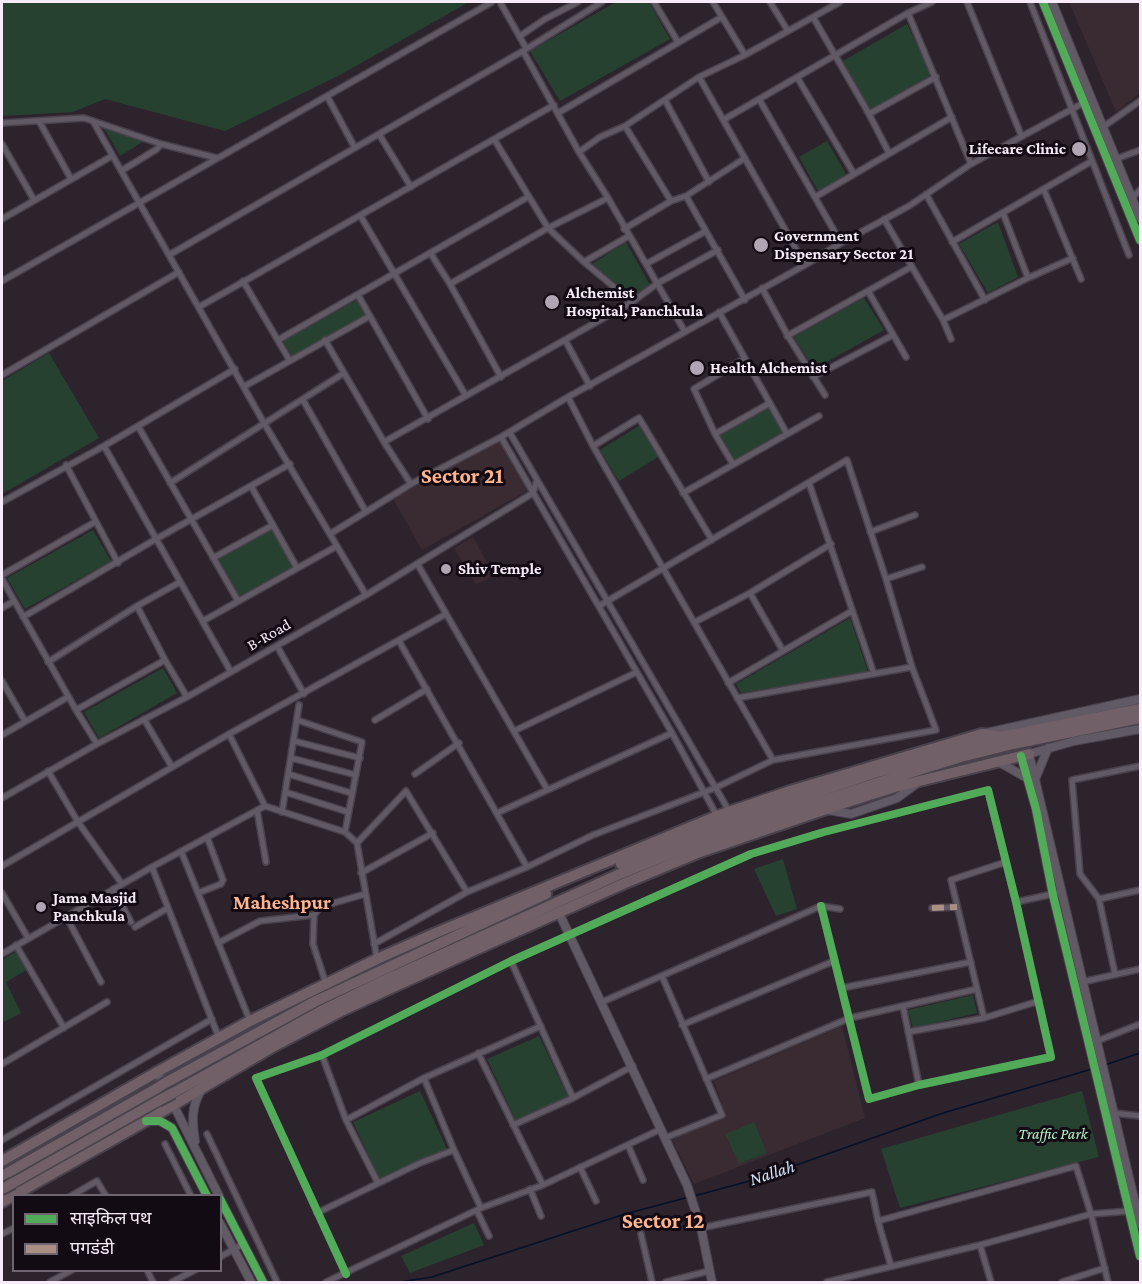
<!DOCTYPE html>
<html>
<head>
<meta charset="utf-8">
<style>
	body { margin:0 }
	#map { position:relative; width:1142px; height:1284px; overflow:hidden; background:#2c232d; font-family:"Crimson Pro","Noto Sans Devanagari",serif }
	canvas { display:block }
	.frame { position:absolute; inset:0; border:3px solid #f7ebf9; pointer-events:none }
	.legend { position:absolute; left:12px; top:1194px; width:210px; height:78px; box-sizing:border-box; background:#130b14; border:2px solid #6e6570; margin:0; padding:8px 10px; list-style:none; font-size:18px; color:#f7ebf9 }
	.legend li { display:flex; align-items:center; gap:12px; height:30px }
	.legend b { width:30px; border:2px solid #6e6570 }
</style>
</head>
<body>
<div id="map">
<canvas width="1142" height="1284"></canvas>
<div class="frame"></div>
<ul class="legend">
<li><b style="height:8px;background:#51ab58"></b>साइकिल पथ</li>
<li><b style="height:8px;background:#ac8f84"></b>पगडंडी</li>
</ul>
</div>
<script>
const c = document.querySelector('canvas').getContext('2d');
c.lineJoin = 'round';
function paint(path, color) { c.fillStyle = color; c.fill(path, 'evenodd'); }
function stroke(path, color, width, dash) { c.strokeStyle = color; c.lineWidth = width; c.lineCap = dash ? 'butt' : 'round'; c.setLineDash(dash || []); c.stroke(path); }
function label(font, color, halo, rows, align = 'center') {
  c.font = font + ' "Crimson Pro",serif'; c.lineWidth = 6; c.setLineDash([]); c.textBaseline = 'middle'; c.strokeStyle = halo; c.fillStyle = color; for (const [text, x, y, turn = 0] of rows) {
    c.save(); c.translate(x, y); c.rotate((+turn || 0) * Math.PI / 180); c.textAlign = isNaN(turn) ? turn : align; if (halo) c.strokeText(text, 0, 0); c.fillText(text, 0, 0); c.restore();
  }
}
const education = new Path2D(`
	M1069,2H1140V93L1116,112Z
	M500,440L527,486L525,492L422,550L393,499Z
	M473,537L494,575L476,585L454,548Z
	M842,1026L865,1118L694,1184L672,1140L726,1116L714,1081Z`);
const green = new Path2D(`
	M2,2H469L340,75L225,131L105,99L73,112L2,116Z
	M616,2H649L670,39L560,101L530,51Z
	M907,24L931,75L871,110L843,61Z
	M104,128L144,141L120,156Z
	M827,141L846,174L818,191L799,157Z
	M998,222L1018,277L988,293L959,244Z
	M626,242L651,287L632,298L592,264Z
	M864,298L884,330L814,369L794,337Z
	M357,300L365,315L292,356L283,341Z
	M49,353L99,438L2,494V381Z
	M769,407L783,432L735,460L720,435Z
	M639,426L658,457L619,481L600,450Z
	M273,529L293,567L239,596L218,559Z
	M93,530L111,561L25,609L7,578Z
	M850,618L868,672L741,693L736,684Z
	M163,668L177,693L99,738L84,712Z
	M783,859L797,909L776,916L754,869Z
	M17,951L28,969L6,982L21,1013L2,1023V960Z
	M973,995L977,1013L913,1028L908,1010Z
	M539,1036L568,1097L516,1121L487,1059Z
	M420,1091L447,1149L380,1180L353,1122Z
	M1082,1091L1099,1157L900,1208L881,1149Z
	M754,1122L767,1153L739,1164L725,1134Z
	M474,1223L484,1245L410,1273L401,1256Z`);
const stream = new Path2D(`
	M1105,1065L1140,1053
	M694,1196L757,1179L943,1113L1092,1069
	M400,1282L432,1277L625,1214L689,1197`);
const street = new Path2D(`
	M500,2L526,48
	M654,2L678,42
	M713,2L745,55
	M770,2L788,31
	M967,2L1021,135
	M1030,2L1129,255
	M908,13L971,164
	M813,17L869,114L889,153
	M520,36L545,19L578,2
	M523,51L579,152L608,198L685,332
	M699,77L805,265
	M797,77L854,174
	M327,96L355,148
	M759,99L841,243
	M665,100L709,182
	M558,113L722,17
	M869,114L936,77
	M723,120L908,13L932,2
	M39,121L71,179
	M93,121L161,144L217,158
	M2,123L84,118L93,121L264,423L366,595
	M625,126L671,201
	M1103,127L1140,101
	M379,134L411,187
	M494,139L548,228L584,262L632,302
	M2,144L34,200
	M579,152L600,137L625,126L699,77L745,55L840,2
	M1116,159L1140,150
	M121,171L157,149L161,144
	M1044,190L1081,279
	M926,194L985,300
	M686,196L745,300
	M815,197L952,117
	M1132,198L1140,190
	M1003,213L1028,278
	M360,215L466,396
	M2,219L112,156
	M884,219L943,320L951,339
	M624,229L671,201L686,196L745,158
	M952,242L1092,161
	M431,254L450,284L501,377
	M169,255L523,51L602,2
	M584,262L629,236
	M646,264L706,231
	M2,281L492,2
	M243,281L290,361
	M450,284L548,228L608,198
	M762,288L788,336L825,395
	M868,291L906,357
	M358,295L428,419
	M199,307L554,105
	M719,312L787,434
	M943,320L1028,278L1073,258
	M787,336L911,267
	M278,340L528,197
	M325,340L384,442L411,484
	M565,340L590,386
	M2,375L179,272
	M813,377L893,335
	M245,386L370,316
	M568,397L593,446L773,760
	M303,400L366,512
	M138,426L238,601
	M510,433L729,811
	M715,434L770,403
	M501,437L672,733L717,816
	M384,442L632,302L658,283L718,250
	M104,446L231,672
	M593,446L639,418L712,540
	M733,464L715,434L694,389L744,359
	M66,465L118,563
	M170,483L344,373
	M809,483L874,674
	M251,486L297,568
	M683,493L819,416
	M2,502L104,446L235,369
	M870,532L915,515
	M330,534L411,484L501,437L568,397L805,265L841,243L909,206L971,164L1085,102
	M213,558L273,525
	M418,565L547,789
	M2,575L95,522
	M2,579L76,710L97,744
	M886,579L922,567
	M750,593L783,651
	M137,606L165,660L187,697
	M2,608L14,601
	M23,617L156,539L290,464
	M203,621L337,546
	M695,622L750,593L831,544
	M399,641L527,867
	M277,646L304,694
	M48,662L137,606L180,582
	M2,681L25,721
	M728,683L852,611
	M737,698L912,667
	M76,710L165,660
	M144,719L172,767
	M297,720L362,742L345,832
	M375,720L427,689
	M514,731L637,672
	M229,734L265,806L345,832L357,843L377,959
	M2,735L68,697
	M294,741L360,758
	M291,758L356,775
	M48,771L78,822L122,884
	M288,774L351,793
	M415,774L459,743
	M285,792L348,812
	M2,798L97,744L187,697L366,595L533,493L537,480
	M257,810L266,862
	M282,812L299,705
	M497,813L672,733
	M357,843L406,791L467,892
	M181,851L250,1021
	M2,866L229,734L446,614
	M152,867L219,1038
	M361,873L433,833
	M113,889L131,922
	M2,893L28,938
	M198,893L221,884L223,880L207,837
	M1099,899L1140,890
	M1016,902L1062,892
	M932,908L957,907
	M66,916L101,982
	M135,927L168,908
	M218,943L260,921L314,915
	M374,944L467,892L527,867L593,835L715,788L773,760L936,730L912,667L886,579L847,460L599,606
	M16,945L64,1028
	M2,954L152,867L265,806
	M511,961L573,1098
	M1115,974L1099,899L1080,874L1072,780L1140,766
	M662,976L722,1115L665,1138
	M1082,982L1140,969
	M326,984L313,944L314,915L320,907L365,894
	M842,988L971,962
	M602,1002L821,906L840,909
	M903,1006L919,1085
	M984,1018L951,880L1006,862
	M682,1025L834,961
	M908,1032L984,1018L1039,1001
	M1097,1041L1140,1024
	M478,1053L543,1185
	M322,1055L346,1120L378,1183
	M2,1064L107,1002
	M424,1078L454,1150L481,1208
	M706,1079L850,1018L977,989
	M1114,1113L1140,1116
	M346,1120L424,1078L541,1026
	M513,1125L573,1098L633,1066
	M207,1134L277,1282
	M2,1140L212,1019
	M165,1144L191,1196
	M628,1145L643,1180
	M580,1167L596,1201
	M530,1189L541,1216
	M71,1196L97,1181L106,1196
	M477,1211L489,1236
	M317,1213L420,1163L454,1150
	M878,1221L1076,1166L1091,1214L1108,1282
	M701,1228L872,1192L878,1221L891,1266
	M2,1234L14,1228
	M641,1234L652,1282
	M980,1245L991,1282
	M220,1257L243,1244
	M147,1270L153,1282
	M346,1274L256,1078L322,1055L511,961L751,854L824,832L988,790L1016,902L1051,1057L919,1085L869,1099L821,906
	M50,1282L72,1270
	M172,1282L195,1270
	M326,1282L481,1208L543,1185L661,1129
	M666,1282L709,1271
	M827,1282L980,1245L1091,1214L1130,1211
	M1062,1282L1105,1268`);
const secondary = new Path2D(`
	M1043,2L1140,240
	M1052,2L1140,218
	M1140,729L1074,741L1029,754L1140,1224
	M986,733L1140,699
	M1021,756L1036,809L1053,895L1140,1256
	M997,761L1027,778
	M1036,777L1048,748
	M828,810L851,814L897,798L916,784
	M559,913L687,1185L701,1228L712,1282
	M157,1072L219,1196
	M146,1121H160L172,1128L207,1196
	M195,1141C192,1121 191,1106 202,1089
	M220,1199L263,1282
	M220,1223L251,1282`);
const highway = new Path2D(`
	M621,864L693,834L874,773L1001,737L1140,709
	M167,1082L316,1001L546,894
	M173,1093L321,1011L383,981L622,873L701,841L880,782L961,757L1013,744L1140,718
	M2,1161L157,1072L250,1021L377,959L438,932L717,816L790,791L982,734L1001,737
	M2,1176L154,1090
	M13,1183L158,1101
	M2,1202L146,1121L276,1045L341,1011L457,958L623,884L700,852L841,804L895,787L1029,754`);
const highwayBridge = new Path2D(`
	M154,1090L167,1082
	M158,1101L173,1093
	M2,1189L13,1183`);
const quiet = new Path2D(`
	M932,908L957,907`);
const cycleway = new Path2D(`
	M1043,2L1140,240
	M1021,756L1036,809L1053,895L1140,1256
	M146,1121H160L172,1128L207,1196
	M220,1199L263,1282
	M346,1274L256,1078L322,1055L511,961L751,854L824,832L988,790L1016,902L1051,1057L919,1085L869,1099L821,906`);
const markers = [
	[1079,149,8,"#b0a5b2"],
	[761,245,8,"#b0a5b2"],
	[552,302,8,"#b0a5b2"],
	[697,368,8,"#b0a5b2"],
	[446,569,6,"#b0a5b2"],
	[41,907,6,"#b0a5b2"]
];
const poiNames = [
	["Lifecare Clinic",1066,149,"right"],
	["Government",774,236],
	["Dispensary Sector 21",774,254],
	["Alchemist",566,293],
	["Hospital, Panchkula",566,311],
	["Health Alchemist",710,368],
	["Shiv Temple",458,569],
	["Jama Masjid",53,898],
	["Panchkula",53,916]
];
const streetNames = [
	["B-Road",269,635,-30]
];
const parkNames = [
	["Traffic Park",1053,1134]
];
const waterNames = [
	["Nallah",772,1173,-18]
];
const quarterNames = [
	["Maheshpur",282,903]
];
const districtNames = [
	["Sector 21",462,476],
	["Sector 12",663,1221]
];
paint(education, '#3a2a32');
paint(green, '#274131');
stroke(stream, '#041128', 1.5);
stroke(street, '#49414b', 8);
stroke(secondary, '#49414b', 10);
stroke(highway, '#49414b', 14);
stroke(street, '#615963', 5);
stroke(secondary, '#615963', 8);
stroke(highway, '#716068', 10);
stroke(highwayBridge, '#49414b', 14, []);
stroke(highwayBridge, '#716068', 10);
stroke(quiet, '#ac8f84', 6, [12, 6]);
stroke(cycleway, '#51ab58', 8);
for (const [x, y, r, color] of markers) { const dot = new Path2D(); dot.arc(x, y, r, 0, 2 * Math.PI); c.fillStyle = color; c.fill(dot); stroke(dot, '#130b14', 2); }
label('bold 16px', '#f7ebf9', '#130b14', poiNames, 'left');
label('16px', '#f7ebf9', '#130b14', streetNames);
label('italic 16px', '#b2f3c8', '#130b14', parkNames);
label('italic 18px', '#d2e3f9', '#130b14', waterNames);
label('bold 20px', '#feb58e', '#130b14', quarterNames);
label('bold 22px', '#feb58e', '#130b14', districtNames);
</script>
</body>
</html>
